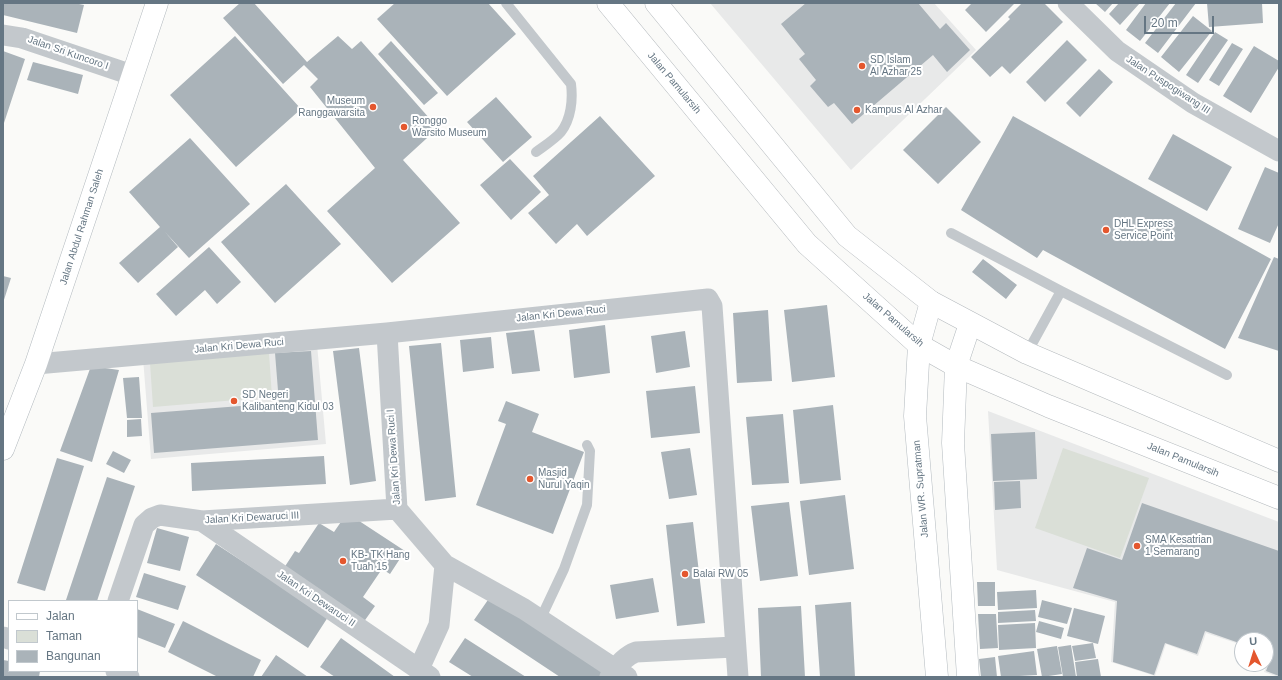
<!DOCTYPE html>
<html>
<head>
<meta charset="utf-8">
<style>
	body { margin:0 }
	#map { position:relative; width:1282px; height:680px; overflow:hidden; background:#fafaf8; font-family:Arial,sans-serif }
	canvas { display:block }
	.frame { position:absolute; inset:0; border:4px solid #657683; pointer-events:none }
	.legend { position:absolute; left:8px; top:600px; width:130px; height:72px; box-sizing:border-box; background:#fff; border:1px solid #c1c8cd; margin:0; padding:5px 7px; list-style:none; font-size:12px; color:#657683 }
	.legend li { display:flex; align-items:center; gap:8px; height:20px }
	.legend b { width:20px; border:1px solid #c1c8cd }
	.north { position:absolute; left:1234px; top:632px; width:40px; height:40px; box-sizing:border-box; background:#fff; border:1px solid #c1c8cd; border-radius:50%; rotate:356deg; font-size:11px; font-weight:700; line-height:16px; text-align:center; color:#657683 }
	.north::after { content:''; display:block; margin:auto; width:14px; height:18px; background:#e4572e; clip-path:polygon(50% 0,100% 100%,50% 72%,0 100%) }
	.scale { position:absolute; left:1144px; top:16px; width:70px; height:18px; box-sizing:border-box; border:2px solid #657683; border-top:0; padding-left:5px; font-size:12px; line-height:14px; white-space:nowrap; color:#657683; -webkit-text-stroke:3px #fff; paint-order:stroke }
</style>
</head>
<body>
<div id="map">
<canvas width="1282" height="680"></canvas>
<div class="frame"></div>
<ul class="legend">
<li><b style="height:5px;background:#fff"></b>Jalan</li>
<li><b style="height:11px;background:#dadfd7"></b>Taman</li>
<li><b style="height:11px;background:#aab3b9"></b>Bangunan</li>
</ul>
<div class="north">U</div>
<div class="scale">20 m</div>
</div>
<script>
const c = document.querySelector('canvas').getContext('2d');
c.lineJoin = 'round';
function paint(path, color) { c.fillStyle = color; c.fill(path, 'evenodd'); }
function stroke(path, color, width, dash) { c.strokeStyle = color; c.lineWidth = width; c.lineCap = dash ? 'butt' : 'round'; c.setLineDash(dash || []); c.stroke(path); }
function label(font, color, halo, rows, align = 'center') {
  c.font = font + ' Arial,sans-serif'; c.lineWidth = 4; c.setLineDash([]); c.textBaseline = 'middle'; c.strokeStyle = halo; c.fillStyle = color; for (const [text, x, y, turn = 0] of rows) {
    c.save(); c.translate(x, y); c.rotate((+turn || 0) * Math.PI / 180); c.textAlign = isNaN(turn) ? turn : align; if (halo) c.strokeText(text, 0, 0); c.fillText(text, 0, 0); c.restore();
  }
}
const built = new Path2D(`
	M710,3H934L976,50L851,170Z
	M317,344L326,444L151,459L143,358Z
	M988,411L1279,522V677L1264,672L1271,656L1266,654V640H1242V645L1206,633L1198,656L1166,644L1155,676L1111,662L1115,602L997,570Z`);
const green = new Path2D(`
	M269,353L272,397L153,407L150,363Z
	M1063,448L1149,478L1120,558L1035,528Z`);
const building = new Path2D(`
	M3,3H74L84,5L77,33L3,15Z
	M240,3H254L307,62L338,36L352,49L361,41L438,128L403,160L460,223L392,283L327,211L375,168L310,87L318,79L304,65L283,84L223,18Z
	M395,3H488L516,34L447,96L377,19Z
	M806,3H918L940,29L946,23L970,50L947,72L933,55L852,124L834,103L828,107L810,86L816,80L799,59L805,54L781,24Z
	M972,3H1015L986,32L965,10Z
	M1022,3H1044L1063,22L1010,74L1002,66L990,77L971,57L1010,19L1008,17Z
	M1095,3H1113L1105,12Z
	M1119,3H1140L1120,25L1109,14Z
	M1146,3H1170L1140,41L1126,30Z
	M1176,3H1196L1158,53L1145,43Z
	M1207,3H1262L1263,23L1209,27Z
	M1193,16L1212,31L1179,72L1161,57Z
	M1215,32L1228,40L1198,83L1186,75Z
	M235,36L301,109L236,167L170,95Z
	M1067,40L1087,60L1045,102L1026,82Z
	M391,41L438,93L424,105L378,54Z
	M1232,43L1243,49L1219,86L1209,80Z
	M1254,46L1279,61V67L1251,113L1223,96Z
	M3,51L25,59L3,126Z
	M33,62L83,75L78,94L27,80Z
	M1099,69L1113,82L1080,117L1066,103Z
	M496,97L532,137L503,162L467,122Z
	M946,107L981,142L938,184L903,150Z
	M600,116L655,176L587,236L577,224L556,244L528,213L549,195L533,176Z
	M1013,116L1271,259L1225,349L1043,250L1037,258L961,210Z
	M1173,134L1232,167L1207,211L1148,179Z
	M190,138L250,204L189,258L165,232L178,247L138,283L119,263L160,227L129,192Z
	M510,159L541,192L511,220L480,185Z
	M1265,167L1279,173V223L1270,243L1238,229Z
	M286,184L341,244L275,303L221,242Z
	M209,247L241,282L217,304L205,290L176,316L156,294Z
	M1274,257L1279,259V351L1238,338Z
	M983,259L1017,285L1006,299L972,272Z
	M3,276L11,278L3,303Z
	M827,305L835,377L792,382L784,310Z
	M768,310L772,381L737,383L733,313Z
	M605,325L610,373L574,378L569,330Z
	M534,330L540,371L512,374L506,333Z
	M685,331L690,367L656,373L651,336Z
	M491,337L494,368L463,372L460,340Z
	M441,343L456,497L425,501L409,346Z
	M359,348L376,481L350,485L333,351Z
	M311,351L318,440L154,453L151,413L279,403L275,353Z
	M91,366L119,370L92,462L60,451Z
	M139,377L142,418H127L123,378Z
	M695,386L700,433L651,438L646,391Z
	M506,401L539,414L532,432L584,452L553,534L476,505L506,424L498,421Z
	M833,405L841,480L800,484L793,410Z
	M783,414L789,483L752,485L746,417Z
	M141,419L142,436L127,437V420Z
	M1035,432L1037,479L993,481L991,434Z
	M690,448L697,495L669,499L661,452Z
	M113,451L131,460L124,473L106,464Z
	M324,456L326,484L192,491L191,463Z
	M57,458L84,466L45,591L17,583Z
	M107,477L135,486L97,601L66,600Z
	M1020,481L1021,508L995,510L994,482Z
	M845,495L854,569L809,575L800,501Z
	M789,502L798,576L760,581L751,506Z
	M1142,503L1279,551V676L1266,671L1272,655L1266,653V640H1242V644L1205,631L1197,654L1165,643L1154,675L1113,662L1117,601L1073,588L1087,548L1122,560Z
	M347,513L405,551L390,574L382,569L363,597L375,606L363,623L282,571L295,551L299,553L319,523L334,532Z
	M693,522L705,623L677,626L666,525Z
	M157,528L189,537L180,571L147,563Z
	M216,544L328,617L308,648L196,575Z
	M144,573L186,586L178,610L136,597Z
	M653,578L659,612L616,619L610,585Z
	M977,582H995V606H978Z
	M1036,590L1037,608L998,610L997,592Z
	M490,597L603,671L599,677H560L474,620Z
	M1042,600L1072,608L1067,624L1038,617Z
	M851,602L855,677H820L815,605Z
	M801,606L805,677H761L758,608Z
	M1074,608L1105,616L1098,644L1067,636Z
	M137,609L175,624L165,648L137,637Z
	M1035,610L1036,621L998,623V612Z
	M978,614H996L998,648L980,649Z
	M183,621L261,660L253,677H218L168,652Z
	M1039,621L1064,628L1061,639L1036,632Z
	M1035,623L1036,648L999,650L998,625Z
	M341,638L395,677H335L320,667Z
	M465,638L526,677H473L449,662Z
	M1093,643L1096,658L1075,661L1072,646Z
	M1071,645L1076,677H1063L1058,647Z
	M1057,646L1062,674L1042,677L1037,649Z
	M1034,651L1037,675L1001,677L998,656Z
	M276,655L308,677H261Z
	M995,657L997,677H981L979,659Z
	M1098,659L1101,677H1077L1075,662Z
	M3,660L9,661V671H40L39,677H3Z`);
const lane = new Path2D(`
	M506,3L571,84C573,100 571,119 561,132C554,140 544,146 536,152
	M951,233L1061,291L1227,375
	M1027,353L1061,291
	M540,620L564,569L587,505L590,451L587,445`);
const street = new Path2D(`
	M1068,3L1117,51L1193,103L1279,151
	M3,35L22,38L132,75
	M387,333L397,509L445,565L439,625L419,669
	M36,364L387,333L708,299L712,306L738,677
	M202,521L430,677
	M445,565L524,609L627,677
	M118,601L144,525L152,518L160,515L202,521L397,509
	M3,637L9,639
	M116,671L129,677
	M610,677C616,667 625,656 636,652L734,647`);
const secondary = new Path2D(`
	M931,302L919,345L915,416L937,677
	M3,449L36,364L157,3
	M968,677L953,443L956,366L970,324`);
const highway = new Path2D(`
	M608,3L807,244L919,345L956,366L1048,406L1279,498
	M656,3L847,236L931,302L1027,353L1279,461`);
const markers = [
	[862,66,4,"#e4572e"],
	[373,107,4,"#e4572e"],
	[857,110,4,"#e4572e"],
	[404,127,4,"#e4572e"],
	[1106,230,4,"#e4572e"],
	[234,401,4,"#e4572e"],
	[530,479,4,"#e4572e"],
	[1137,546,4,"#e4572e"],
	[343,561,4,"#e4572e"],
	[685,574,4,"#e4572e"]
];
const streetNames = [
	["Jalan Sri Kuncoro I",68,53,19],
	["Jalan Pamularsih",674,83,50],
	["Jalan Puspogiwang III",1168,85,33],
	["Jalan Abdul Rahman Saleh",82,227,-72],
	["Jalan Kri Dewa Ruci",561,314,-6],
	["Jalan Pamularsih",893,320,41],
	["Jalan Kri Dewa Ruci",239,346,-5],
	["Jalan Kri Dewa Ruci I",394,457,-94],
	["Jalan Pamularsih",1183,460,22],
	["Jalan WR. Supratman",921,489,-95],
	["Jalan Kri Dewaruci III",252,518,-3],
	["Jalan Kri Dewaruci II",316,599,34]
];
const poiNames = [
	["SD Islam",870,60],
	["Al Azhar 25",870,72],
	["Museum",365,101,"right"],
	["Ranggawarsita",365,113,"right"],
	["Kampus Al Azhar",865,110],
	["Ronggo",412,121],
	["Warsito Museum",412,133],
	["DHL Express",1114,224],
	["Service Point",1114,236],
	["SD Negeri",242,395],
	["Kalibanteng Kidul 03",242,407],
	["Masjid",538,473],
	["Nurul Yaqin",538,485],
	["SMA Kesatrian",1145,540],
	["1 Semarang",1145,552],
	["KB- TK Hang",351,555],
	["Tuah 15",351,567],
	["Balai RW 05",693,574]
];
paint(built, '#e8e9e9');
paint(green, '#dadfd7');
paint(building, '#aab3b9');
stroke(secondary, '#b3babf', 23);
stroke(highway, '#b4b9bd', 23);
stroke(lane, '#c3c8cc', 10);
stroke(street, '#c3c8cc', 21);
stroke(secondary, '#fff', 22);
stroke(highway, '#fff', 22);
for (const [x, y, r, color] of markers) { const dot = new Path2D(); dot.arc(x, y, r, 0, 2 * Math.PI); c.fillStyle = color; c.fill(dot); stroke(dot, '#fff', 1.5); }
label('10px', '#657683', '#fff', streetNames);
label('10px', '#657683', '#fff', poiNames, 'left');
</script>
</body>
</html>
